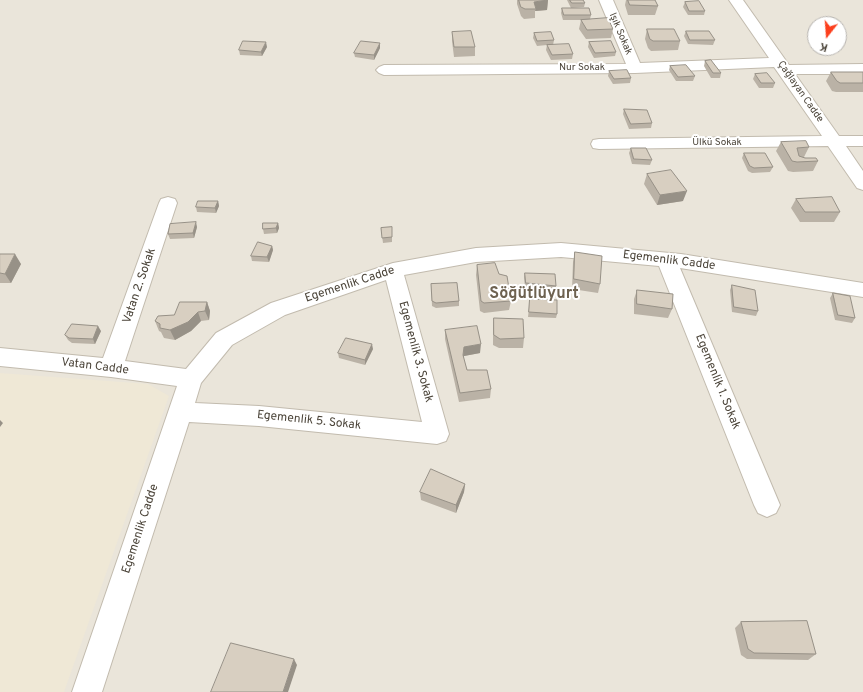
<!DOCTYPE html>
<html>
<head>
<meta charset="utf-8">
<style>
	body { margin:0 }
	#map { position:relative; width:863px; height:692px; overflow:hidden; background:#f6f3ec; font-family:Overpass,sans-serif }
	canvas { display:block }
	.north { position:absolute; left:807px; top:16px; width:40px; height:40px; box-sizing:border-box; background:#fff; border:1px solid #b7b4b0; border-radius:50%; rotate:197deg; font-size:11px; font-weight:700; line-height:16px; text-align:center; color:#4b4439 }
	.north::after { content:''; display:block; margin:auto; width:14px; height:18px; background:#fc3f1d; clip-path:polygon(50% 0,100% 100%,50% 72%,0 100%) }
</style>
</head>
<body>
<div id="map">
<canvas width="863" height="692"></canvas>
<div class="north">K</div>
</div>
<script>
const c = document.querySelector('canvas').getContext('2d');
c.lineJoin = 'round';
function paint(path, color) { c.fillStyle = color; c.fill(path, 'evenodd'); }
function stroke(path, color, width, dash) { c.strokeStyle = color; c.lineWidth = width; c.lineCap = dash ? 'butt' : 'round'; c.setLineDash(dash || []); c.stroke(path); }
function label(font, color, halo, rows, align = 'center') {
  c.font = font + ' Overpass,sans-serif'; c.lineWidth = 4; c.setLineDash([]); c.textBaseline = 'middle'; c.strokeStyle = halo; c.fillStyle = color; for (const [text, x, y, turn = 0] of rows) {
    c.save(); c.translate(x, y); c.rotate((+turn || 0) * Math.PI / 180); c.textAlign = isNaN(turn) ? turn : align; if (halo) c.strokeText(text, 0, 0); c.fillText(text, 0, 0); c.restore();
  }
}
const residential = new Path2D(`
	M0,0H863V692H0ZM815,24H839V48H815Z`);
const education = new Path2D(`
	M0,373L148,384L169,396L64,692H0Z`);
const minor = new Path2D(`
	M599,0H613L640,63L769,58L729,0H743L789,65L863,64V74H795L839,136H863V146H846L863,171V190L857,188L828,146L599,149L593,148L591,144L593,140L599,139L822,136L774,67L635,73L384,75L379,73L376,70L379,67L384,65L626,64Z
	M168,197L175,199L177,203L125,361L186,369L216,333L271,303L393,263L476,248L561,243L681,254L863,283V297L680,268L780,505L776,513L767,517L758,513L754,505L659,266L561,257L476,262L404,275L449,434L446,441L437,444L259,426L189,422L102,692H72L177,386L111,377L0,366V348L103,358L159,203L161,199ZM386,280L422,422L259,406L195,403L201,383L232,345L285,315Z`);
const wall = new Path2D(`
	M517,0H548L547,10L535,11V18L524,19L521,16L517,4Z
	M567,0H583L585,3L584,7L571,8L591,15L590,19L613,29L611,38L586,39L579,29L581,20H563L561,13L562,8H571Z
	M626,0H655L658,6L655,15H628L625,5Z
	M685,2L705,11L704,15H688L683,7Z
	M647,29L680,41L678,50L651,51L648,48L645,39Z
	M686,31L715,40L713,45L688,44L684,36Z
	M452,32L475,47V56L454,57L452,41Z
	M534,33L554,40L553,45L573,54L572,59L551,60L546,50L547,45L537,46L533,38Z
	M589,42L616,52L615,56L594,58L588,47Z
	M267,47L262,56L240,55L239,50Z
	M380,48L374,60L355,57L354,53Z
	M705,61L721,73L720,78H711L704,66Z
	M670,66L695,76L693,81H676L669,70Z
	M609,71L631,78L630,83L613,84L608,76Z
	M831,72H863V92H836L832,91L826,81Z
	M755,74L775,83L773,88H759L753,79Z
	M624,109L652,123L651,128L629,129L623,114Z
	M781,142L809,147L804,157H802L818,161L813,171L793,172L788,171L776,151Z
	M631,148L652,160L650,165L632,164L629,153Z
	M744,153L773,167L770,172L752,173L748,171L742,158Z
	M647,174L683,201L657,205L644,184Z
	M796,199L840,212L834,222H800L791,208Z
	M218,201L219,206L216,213L197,212L196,207Z
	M278,223L279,228L277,233L264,234L263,229Z
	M197,227L194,238L170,239L168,234Z
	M392,227V242L383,243L381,228Z
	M272,246L273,250L269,262L252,261L251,256Z
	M575,252L600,284L598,293L572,289L573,262Z
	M0,254L21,264L11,283H0Z
	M477,265L499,274L511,301L509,310L484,313L480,311L476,275Z
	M525,273L556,286L555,291L525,288L524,277Z
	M431,284L459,301V306L436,308L432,306Z
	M732,285L758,311L756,316L732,312L730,290Z
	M637,290L672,309L668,318L634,314V299Z
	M833,293L855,318L852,323L835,320L830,298Z
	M530,299L557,314L556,318L528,317Z
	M207,302L210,311L209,320L201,321L191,331L175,340L164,338L161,332L159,331L155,321L174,315Z
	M494,318L524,338L523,348H499L493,345V328Z
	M445,330L480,353L464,356L463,357L467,370L491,389L490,398L459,402L445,339Z
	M101,331L95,344L72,343L68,340L65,335Z
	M373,349L365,365L339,358L338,353Z
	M465,484L464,492L456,513L421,500L420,492Z
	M741,622L816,654L808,660L747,659L741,655L735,628Z`);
const shadedWall = new Path2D(`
	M548,0L547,10L535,11L536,9L534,2Z
	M266,42L267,47L262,56L261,52Z
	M380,43V48L374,60V55Z
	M687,191L683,201L657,205L660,195Z
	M218,201L219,206L216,213L215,208Z
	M196,222L197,227L194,238L193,233Z
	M278,223L279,228L277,233L276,228Z
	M272,246L273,250L269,262L267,257Z
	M15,254L21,264L11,283L5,274Z
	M207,302L210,311L209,320L205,311Z
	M198,312L201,321L191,331L175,340L170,330Z
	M98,326L101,331L95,344L93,339Z
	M372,344L373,349L365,365V360Z
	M481,344L480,353L464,356L462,364L464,347Z
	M0,420L3,423L0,427Z
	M465,484L464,492L456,513V505Z
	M294,659L297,665L288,692H283Z`);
const building = new Path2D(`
	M519,0H548L534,2L536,9H525L521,7Z
	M570,0H583L585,3H572Z
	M628,0H655L658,6L630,5Z
	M699,1L705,11H689L685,2Z
	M562,8H589L591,15H564Z
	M608,18L613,29L587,30L581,20Z
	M647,29H674L680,41H653L650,39Z
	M471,31L475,47H454L452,32Z
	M686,31H709L715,40H690Z
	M551,32L554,40L537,41L534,33Z
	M243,41L266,42L261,52L239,50Z
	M361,41L380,43L374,55L354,53Z
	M611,41L616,52L595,53L589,42Z
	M569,44L573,54L552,55L547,45Z
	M711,60L721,73H713L705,61Z
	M686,65L695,76L678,77L670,66Z
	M627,70L631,78L614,79L609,71Z
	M831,72H863V83H840L837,81Z
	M767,73L775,83H761L755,74Z
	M624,109L647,110L652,123L631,124Z
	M806,141L809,147L797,148L799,156L805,158H816L818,161L797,162L792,161L781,142Z
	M631,148H646L652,160L634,159Z
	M744,153H765L773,167L754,168L750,166Z
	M671,170L687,191L660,195L647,174Z
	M832,197L840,212H805L796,199Z
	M198,201H218L215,208L196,207Z
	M196,222L193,233L168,234L170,224Z
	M263,223H278L276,228L263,229Z
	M392,227V237L382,238L381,228Z
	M258,242L272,246L267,257L251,256Z
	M575,252L602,256L600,284L574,279Z
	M0,254H15L5,274L0,273Z
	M495,263L499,274L507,276L511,301L484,303L481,301L477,265Z
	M525,273L555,274L556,286L526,283Z
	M457,283L459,301L436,303L432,301L431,284Z
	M732,285L755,290L758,311L734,307Z
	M637,290L673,294L672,309L637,304Z
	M833,293L850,296L855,318L838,315Z
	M530,299L557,300V314L529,312Z
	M180,302H207L205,311L198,312L188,322L170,330L160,328V324L155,321L158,316L174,315Z
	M494,318L523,319L524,338L500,339L494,335Z
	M72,324L98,326L93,339L69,338L65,335Z
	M477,326L481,344L464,347L463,355L467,370H487L491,389L460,393L445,330Z
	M346,338L372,344L365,360L338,353Z
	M431,469L465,484L456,505L420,492Z
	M807,621L816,654L754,653L748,649L741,622Z
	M231,643L294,659L283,692H211Z`);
const farStreetnames = [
	["Işık Sokak",620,34,67],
	["Nur Sokak",582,68],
	["Çağlayan Cadde",800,92,55],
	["Ülkü Sokak",717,143]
];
const streetNames = [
	["Egemenlik Cadde",669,261,7],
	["Egemenlik Cadde",350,285,-18],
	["Vatan 2. Sokak",140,286,-71],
	["Egemenlik 3. Sokak",415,352,75],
	["Vatan Cadde",95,367,7],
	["Egemenlik 1. Sokak",717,382,68],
	["Egemenlik 5. Sokak",309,421,6],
	["Egemenlik Cadde",141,529,-72]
];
const districtNames = [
	["Söğütlüyurt",534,295]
];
paint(residential, '#eae5da');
paint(education, '#efe8d6');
stroke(minor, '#c2bbae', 2);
paint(minor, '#fff');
paint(wall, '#bab2a6');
paint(shadedWall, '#979187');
paint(building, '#d8cfc1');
stroke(building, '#979187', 1);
label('10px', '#4b4439', '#fff', farStreetnames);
label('12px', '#4b4439', '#fff', streetNames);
label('bold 16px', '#6e6250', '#fff', districtNames);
</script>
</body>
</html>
